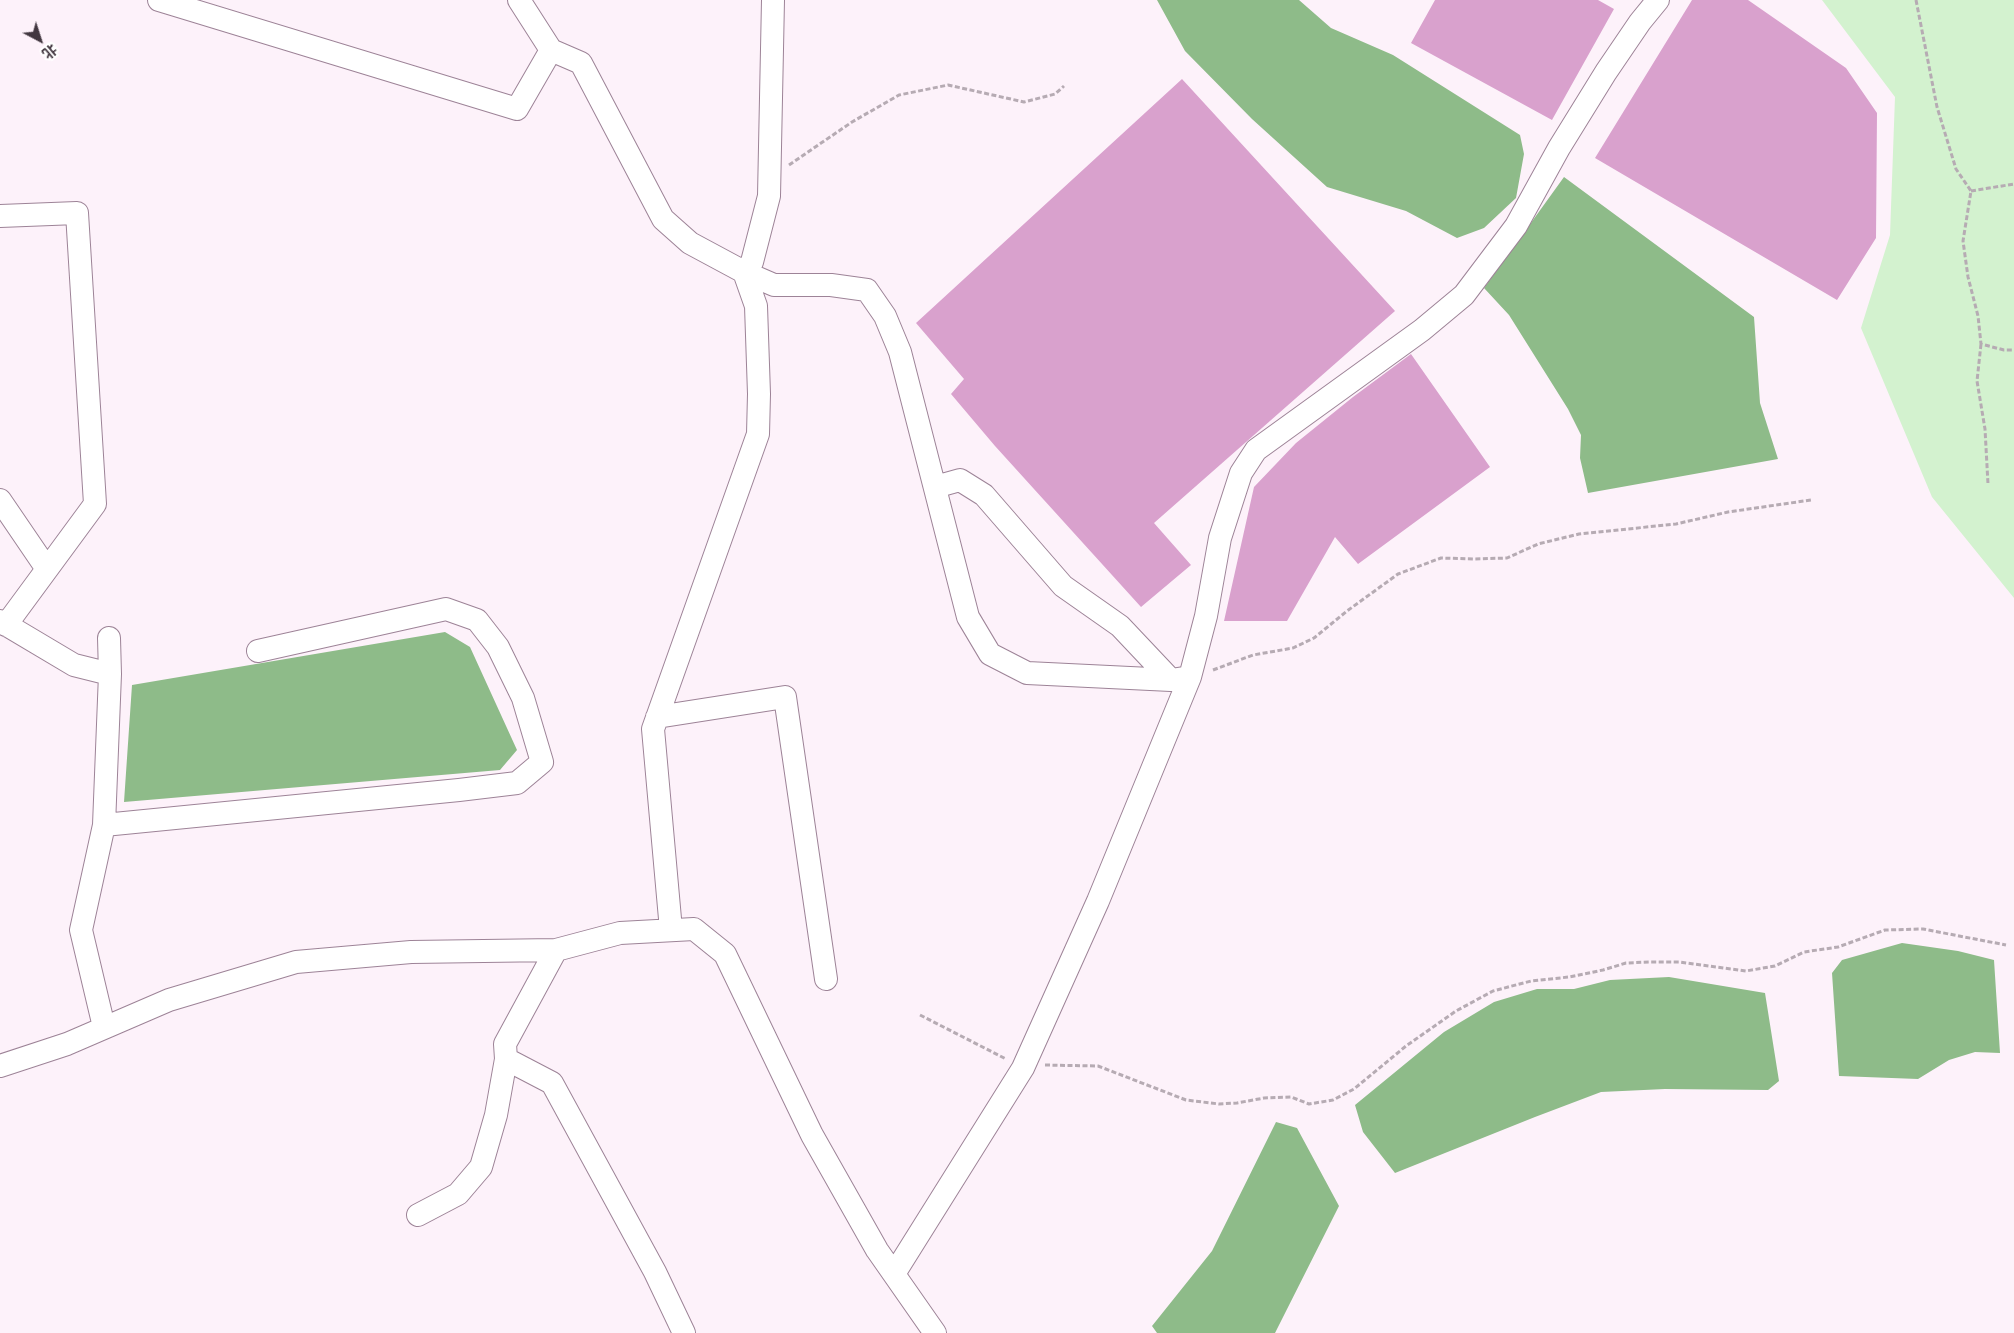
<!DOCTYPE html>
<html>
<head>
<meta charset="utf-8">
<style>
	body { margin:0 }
	#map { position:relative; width:2014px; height:1333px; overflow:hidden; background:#fdf2fa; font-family:Inter,"Noto Sans SC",sans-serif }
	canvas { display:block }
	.north { position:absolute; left:15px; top:15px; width:50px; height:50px; -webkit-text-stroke:4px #fff; paint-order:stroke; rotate:140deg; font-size:14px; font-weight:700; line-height:20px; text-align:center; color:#423740 }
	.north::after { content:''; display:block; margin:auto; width:18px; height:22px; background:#423740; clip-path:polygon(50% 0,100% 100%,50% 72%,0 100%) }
</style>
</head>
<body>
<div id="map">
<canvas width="2014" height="1333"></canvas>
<div class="north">北</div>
</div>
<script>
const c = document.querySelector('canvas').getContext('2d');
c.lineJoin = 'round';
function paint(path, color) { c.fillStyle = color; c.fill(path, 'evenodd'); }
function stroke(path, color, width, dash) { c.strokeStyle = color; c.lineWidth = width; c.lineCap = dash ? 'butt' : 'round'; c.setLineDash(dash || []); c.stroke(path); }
const green = new Path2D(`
	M1822,0H2014V598L1932,497L1861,328L1890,235L1895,97Z`);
const water = new Path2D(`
	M1157,0H1299L1331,28L1393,55L1520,135L1524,154L1516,198L1484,228L1457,238L1406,211L1327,187L1252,119L1185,51Z
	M1564,177L1754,317L1760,403L1778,459L1588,493L1580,458L1581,435L1568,409L1509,315L1484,288Z
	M445,632L470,647L517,750L500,770L124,802L132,685Z
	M1902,943L1958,951L1994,960L2000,1053L1975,1052L1949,1060L1918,1079L1839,1076L1832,973L1842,960Z
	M1669,977L1765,993L1779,1081L1768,1090L1665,1089L1601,1092L1535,1117L1395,1173L1363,1132L1355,1105L1444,1032L1494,1002L1537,989H1574L1610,980Z
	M1276,1122L1297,1128L1339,1206L1275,1333H1157L1152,1326L1212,1251Z`);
const building = new Path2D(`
	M1435,0H1598L1614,9L1552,120L1411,43Z
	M1692,0H1748L1846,68L1877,113L1876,238L1837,300L1595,158Z
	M1182,79L1395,311L1154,523L1191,565L1141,607L995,446L951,394L964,379L916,323Z
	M1411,354L1490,467L1358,564L1335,537L1287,621H1224L1254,487L1296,443L1353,397Z`);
const path = new Path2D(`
	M1916,0L1937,107L1956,169L1971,191L1963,241L1968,277L1978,316L1981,344L2004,350H2014
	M789,165L852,122L899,95L948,85L1024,102L1055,94L1064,86
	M1971,191L2014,184
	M1981,344L1977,381L1985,429L1988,484
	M1213,670L1253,655L1293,648L1314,638L1347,611L1398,574L1441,558L1475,559L1507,558L1538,544L1579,534L1676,524L1728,512L1811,500
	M920,1015L1006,1059
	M1045,1065L1098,1066L1186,1100L1219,1104L1237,1103L1264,1098L1291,1097L1309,1104L1333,1100L1354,1089L1406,1046L1456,1011L1493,991L1531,981L1569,977L1603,970L1626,963L1650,962H1679L1746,971L1775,966L1804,952L1838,947L1885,930L1923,929L2006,945`);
const minor = new Path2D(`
	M159,0L517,109L551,50L519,0
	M773,0L769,196L752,262L744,272L774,285H831L867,290L885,316L900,352L968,617L990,654L1027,673L1171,680L1190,677L1098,901L1023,1068L894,1274
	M551,50L581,63L663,219L690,243L744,272L756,306L759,394L758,434L653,729L671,930
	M0,216L77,213L95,504L6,625
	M935,487L960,480L984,495L1063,586L1120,626L1171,680
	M0,500L47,569
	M0,621L74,665L110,674
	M1190,677L1206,616L1220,538L1241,473L1256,450L1422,330L1464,295L1516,226L1559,148L1606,72L1640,22L1658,0
	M657,717L785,697L826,979
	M104,825L459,790L517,783L542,762L523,698L498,647L477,620L446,609L258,651
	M556,950L505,1044L506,1059L552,1083L655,1272L684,1333
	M104,1027L81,930L104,825L110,674L109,638
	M0,1066L67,1044L169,1000L296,962L411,952L556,950L620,933L694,929L725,954L812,1135L877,1250L935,1333
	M418,1215L458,1194L481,1167L496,1115L506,1059`);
paint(green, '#d3f2cf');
paint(water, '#8ebb89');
paint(building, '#d9a1cd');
stroke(minor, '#9d8397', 24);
stroke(path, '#b6abb3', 3, [5, 2.5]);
stroke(minor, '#fff', 22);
</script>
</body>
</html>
